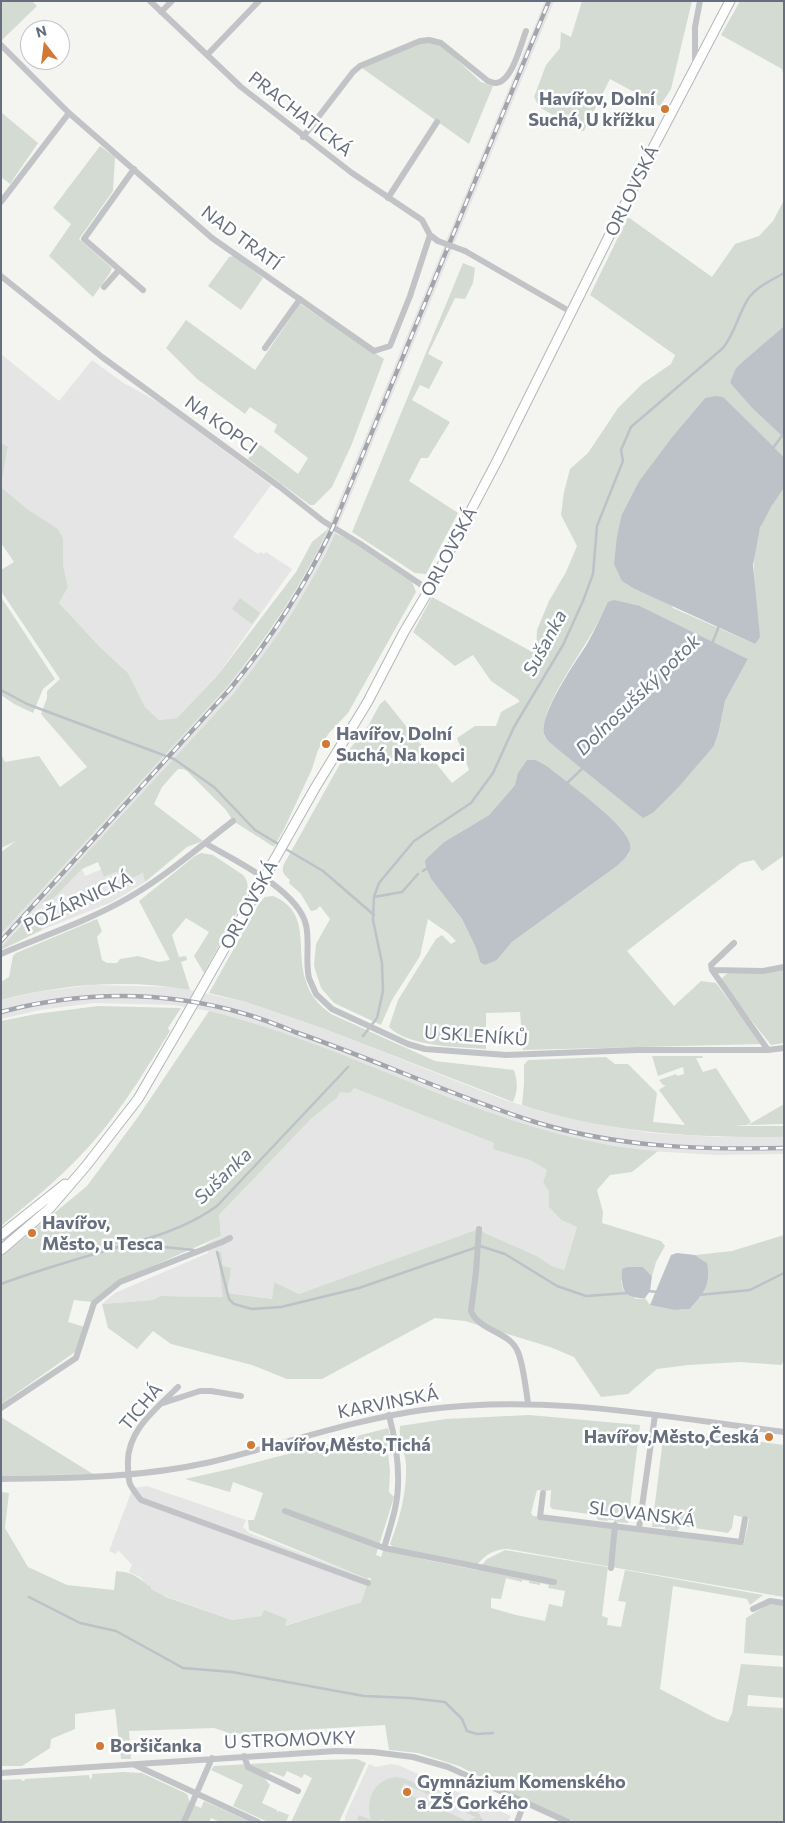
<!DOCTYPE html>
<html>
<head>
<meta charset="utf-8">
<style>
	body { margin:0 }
	#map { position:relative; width:785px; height:1823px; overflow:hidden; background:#f4f5f1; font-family:Commissioner,sans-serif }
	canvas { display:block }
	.frame { position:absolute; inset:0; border:2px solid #676f7f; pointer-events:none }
	.north { position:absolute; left:20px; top:20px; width:50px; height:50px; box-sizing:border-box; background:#fff; border:1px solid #c2c5cc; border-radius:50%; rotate:345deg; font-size:14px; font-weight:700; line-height:20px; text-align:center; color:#676f7f }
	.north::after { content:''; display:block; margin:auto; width:18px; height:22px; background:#d17935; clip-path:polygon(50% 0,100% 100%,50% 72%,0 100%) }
</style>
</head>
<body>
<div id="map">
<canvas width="785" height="1823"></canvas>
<div class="frame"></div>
<div class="north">N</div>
</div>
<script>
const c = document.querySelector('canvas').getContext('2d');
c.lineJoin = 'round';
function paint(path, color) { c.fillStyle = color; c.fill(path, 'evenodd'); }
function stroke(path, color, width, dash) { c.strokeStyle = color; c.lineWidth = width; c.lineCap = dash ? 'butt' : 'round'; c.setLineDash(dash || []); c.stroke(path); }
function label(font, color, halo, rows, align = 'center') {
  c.font = font + ' Commissioner,sans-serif'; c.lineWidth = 5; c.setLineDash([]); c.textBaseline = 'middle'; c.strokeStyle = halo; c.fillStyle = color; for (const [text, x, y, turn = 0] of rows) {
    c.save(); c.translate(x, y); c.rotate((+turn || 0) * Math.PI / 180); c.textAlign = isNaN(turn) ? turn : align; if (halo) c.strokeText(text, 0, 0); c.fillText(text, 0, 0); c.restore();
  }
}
const built = new Path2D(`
	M545,1H554L337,529L310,584L281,631L261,660L234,693L42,903L53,899L82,869L85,876L102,869L105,877L116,872L131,877L144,873L145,882L112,902L42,930L34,911L1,947V934L227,687L254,654L274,626L302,580L329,525Z
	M1,354L59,401L92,360L122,382L160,403L271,485L233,537L258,554L260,552L264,554L266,552L292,569L217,676L177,718L159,720L145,707L128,673L101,648L59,603L68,587L63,565V538L58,529L26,508L1,487L8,448L1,443Z
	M93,985L175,987L246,1002L322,1028L502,1099L540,1111L602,1125L651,1133L717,1137H784V1154L717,1155L649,1151L598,1143L557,1134L496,1115L277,1032L240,1019L209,1011L173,1005L94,1003L40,1010L1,1019V1000L36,992Z
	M354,1088L494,1143L530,1160L547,1170L543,1182L549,1192V1207L561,1220L577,1227L564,1270L552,1266L537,1256L487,1234L480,1229L479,1232L299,1294L274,1282L272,1299L227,1293L221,1252H216L224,1297L160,1296L153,1300L102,1304L115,1293L208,1253L206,1244L221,1236L219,1215L311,1119L337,1098L340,1092Z
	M147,1486L246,1520L243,1527L249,1533L369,1579L361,1602L284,1626L264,1610L261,1616L232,1620L162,1595L151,1589V1587L144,1582L140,1577L129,1572L132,1565L118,1550L116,1554L109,1551L132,1490L134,1488Z
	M369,1764L376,1767L391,1764L398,1765L511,1816L508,1822H345V1817Z`);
const green = new Path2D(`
	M1,1H32L37,6L2,40Z
	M582,1H692L671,89L660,106L610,79L584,131H581L539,107L534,97L546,65L560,48L561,32L571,37Z
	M740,1H784V78L782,69L721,35Z
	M422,43H431L442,46L481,82L493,86L469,144L362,68Z
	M2,113L38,143L10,184L1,177Z
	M100,146L115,157L113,191L79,239L112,268L110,273L93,297L49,256L71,224L53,208Z
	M784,200V326L741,363L730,383L752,408L784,438V457L772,445L705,398L672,437L639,481L622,514L673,608L755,644C755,627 755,611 755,594C754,571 752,550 760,529C765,514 775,501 784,488V853L782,857L762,871L754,860L741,863L627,951L674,1006L701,981L716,983L762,1044L523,1050L520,1012L486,1013V1049C461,1047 407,1047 389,1027L398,1000L436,939L442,935L451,944L456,941L448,933L428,919L420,956L392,1000L381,1025L334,1003L321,988L314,966L316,944L330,919L320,906L316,910L311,911L301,894L289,883L290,880C284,875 281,872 284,864L345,755L368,726L380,704L385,700L452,783L469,770L457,738L475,726H496L501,712L519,702V700L491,681L473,655L455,666L413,632L432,597L536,654L537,630L549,601L566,572L577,546L561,515L564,492L570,469L588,453L618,408L642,384L671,364L675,355L590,295L628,217L712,277L735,244L759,236L773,221ZM640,606L748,659L725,701L719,731L714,746L678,788L654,812L622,800L556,748L544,736C545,729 545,720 547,713C560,678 588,645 604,610ZM527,760H536L567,783L629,854L617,866L512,942L497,960L480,962L476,948L462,919L431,879L429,856L444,842L489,815L515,785Z
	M234,256L263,278L241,310L208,286L229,257Z
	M463,263L475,268L473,283L465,299L455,298L428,354L443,362L429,389L420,385L412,400L450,422L428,458H421L409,481L458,513L426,574L415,573L352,532Z
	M300,304L384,359L351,446L332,487L314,505H310L248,459L259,444L298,474L308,458L274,432L277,425L250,407L245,414L197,379L166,348L186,320L255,370Z
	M1,443L8,447L1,487L26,508L58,529L63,538V565L68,587L59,603L101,648L128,673L145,707L159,720L177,718L217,676L296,572L312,542L328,529C301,587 267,638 227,687L1,934V852L16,841L1,848V754L5,762L39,756L60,787L87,767L41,714L47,698V691L60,679L1,591V570L14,562L1,543Z
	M335,533L349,540L412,582L416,592L348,713L329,733L318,750L312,769L284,829L274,847L233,821L226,810L187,771L183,769H178L162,787L154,804L203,841L187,847L145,882L143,873L127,880L116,872L104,877L98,862L82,869L53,899L41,903L234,693C274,643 309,592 335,533Z
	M1,597L55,679L43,689L33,713L14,704L1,695Z
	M240,598L260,613L252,624L232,609Z
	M201,853L213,855L243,875C249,882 248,888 246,896L204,973L194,956L209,932L186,918L172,935L179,957L186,956L187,960L181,962L190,990C128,979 62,984 1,1000V982L9,977L13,956L16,953L97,919L102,931L97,937L102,960L107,963H117L120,959L138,956L159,962L170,960L139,901L195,856Z
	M273,896C312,912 295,949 306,981C310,996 319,1005 331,1014L435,1061L514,1070C518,1083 518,1090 513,1102L322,1028L246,1002L209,993L260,902L265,897Z
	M35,911L42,930L1,950V947Z
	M784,970V1043L771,1045L724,986L722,978L728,973Z
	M98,1006L181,1008L168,1028L170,1031C143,1074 117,1118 81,1155C57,1181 29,1203 1,1226V1021L36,1014Z
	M209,1011C362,1048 499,1139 658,1151L632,1172L610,1175L597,1190L603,1212L602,1223L661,1241L665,1246L656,1262L652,1276L643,1267L621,1281L623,1289L636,1299L645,1298L650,1305L674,1310L690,1309L702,1295L707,1263L695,1255L732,1251L784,1235V1361L781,1365L740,1362L688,1365L657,1369L628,1394L601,1397L574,1357L550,1347L465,1321L435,1318L322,1379H287L252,1365L171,1344L153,1331L137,1349L108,1328L102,1304L153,1300L160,1296L223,1297L217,1252H221L223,1266L231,1268L227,1293L272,1299L274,1282L299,1294L479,1229L487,1234L537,1256L552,1266L564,1270L577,1227L561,1220L549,1207V1192L543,1182L547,1170L530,1160L493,1149L494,1143L354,1088L350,1093L340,1092L337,1098L311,1119L219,1215L221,1236L121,1280L92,1302L74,1300L68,1322L85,1327L75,1352L1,1404V1257L87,1186L138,1117Z
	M652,1056H702L703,1058H696L703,1072L716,1068L751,1122L747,1125L733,1126H784V1137C695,1138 607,1133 522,1105L524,1084V1065L528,1060L606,1057L615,1064H628L657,1093L653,1122L685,1125L659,1090L666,1085H663L659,1080L676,1074L677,1076L684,1074L683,1067L658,1076Z
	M784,1104V1124L748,1125Z
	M529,1415L640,1425L628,1523L614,1522V1520H608L607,1521L598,1520L596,1515L552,1509L550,1506L551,1490L546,1491L537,1490L531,1513L533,1516L744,1544L749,1519L734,1515L732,1528L728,1533L681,1526L677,1531L665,1529V1527H652L664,1431L666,1429L784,1445V1597L508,1549C494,1549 485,1555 477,1565L394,1548L390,1544C400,1518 407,1492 406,1464C405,1452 398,1438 400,1426L446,1419Z
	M1,1417L93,1474L1,1476Z
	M388,1428L392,1442L388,1453L390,1471L389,1492L394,1497L376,1555L381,1557L384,1548L427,1560L477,1570L487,1559L505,1550L608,1567L602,1616L608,1618L607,1625L621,1627L626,1602L618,1601L625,1570L763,1595L750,1605L747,1599L673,1586L660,1689L717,1719L728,1722L732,1713L741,1664L784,1667V1698L748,1695L747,1706L784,1708V1822H575L531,1803L459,1766L418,1753L389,1750L385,1725L232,1734L214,1728L129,1731L131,1759H121L115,1709L75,1714V1729L51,1739L50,1748L22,1766H1V1492L9,1493L5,1528L28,1567L67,1585L114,1590L116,1571C136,1573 136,1577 151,1587V1589L166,1597L232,1620L261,1616L264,1610L287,1619L285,1626L361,1602L369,1579L370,1581L371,1579L369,1577L368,1579L249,1530L248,1520H254L263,1493L233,1482L230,1492L185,1479L230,1469ZM506,1578L522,1582V1580L529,1581V1583L540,1585V1583L549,1585L548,1588L565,1591L562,1607L549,1604L545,1621L516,1615L491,1608V1598L501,1599Z
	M769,1604L784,1605V1656L744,1653L746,1618Z
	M357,1759L366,1763L339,1822H291L312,1778L304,1774L302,1778L287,1771L284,1777L271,1772L266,1774L265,1779L270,1785L262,1803L277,1810V1812L279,1811L289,1815L286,1822H268L233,1806L243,1785L211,1770L214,1766L320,1760Z
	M123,1772L142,1773L187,1794L190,1803L181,1822H1V1780L21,1779L22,1781L25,1780V1779L89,1775L90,1779L92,1778V1774Z
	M397,1777L406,1779L477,1811L484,1822H388L381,1819V1822H362L357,1820L359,1815L371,1820C365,1799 374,1779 397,1777ZM404,1783L475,1817V1818L467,1821L401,1791Z
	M204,1801L251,1822H220L211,1818L209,1822H186L194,1805L201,1808Z`);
const water = new Path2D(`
	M784,326V438L752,408L730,383L735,370L741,363Z
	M716,396L723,397L784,457V488L771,507L760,528L753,565L760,637L755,644L635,589L622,581L614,564L617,536L622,514L639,481L672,437L705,398Z
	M614,600L640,606L748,659L725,701L719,731L714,746L678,788L654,812L643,818L556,748C552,744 545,739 544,734C540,712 575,663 587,644C595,630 601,616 608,602Z
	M527,760H536L548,767C566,782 626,824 630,844C632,854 623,860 617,866L512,942L497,960L485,965L480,962L476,948L462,919L431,879L426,867L425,861L429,856L444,842L489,815L515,785L518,773Z
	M677,1253L695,1255L707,1263C711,1285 704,1293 690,1309L674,1310L650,1305L671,1255Z
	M627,1267H643L652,1276L650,1291L645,1298C623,1299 621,1288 622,1269Z`);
const stream = new Path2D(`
	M773,448L784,433
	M712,644L719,626
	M1,690L27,704L174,759L214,787L255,830L280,845
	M566,784L584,767
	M284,848L323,871L374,915
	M423,871L429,867
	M374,897L402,892L418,874
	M363,1036L377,1018L383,991L382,963L373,920L374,897L379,883L414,841L471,803L493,773L514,727L563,645L583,601L593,574L597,526L623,461L621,450L631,427L723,348C735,333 738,315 748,299C756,287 772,280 784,273
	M133,1244L194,1250
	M217,1252L229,1299L234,1304L252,1309L281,1307L359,1288L480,1246L505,1254L557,1286L586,1296L629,1293
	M1,1284C38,1270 77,1259 115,1248C151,1238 187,1228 217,1206L348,1067
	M647,1291L659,1292
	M699,1295L750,1290L784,1273
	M29,1597L80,1623L116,1631L183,1668L232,1672L364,1696L410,1698L445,1702L462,1719L467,1731L477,1734L493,1733`);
const street = new Path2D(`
	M150,1L241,87L352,173L422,220L430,235L438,241
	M161,12L172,1
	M1,45L69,113L212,238L374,351L390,346L410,296L430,235
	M207,55L259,1
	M695,65V27L700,1
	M303,137L353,72L360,66L420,41L429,40L441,43L488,81C491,82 493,83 496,83C512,82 521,44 526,31
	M134,169L84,239L143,290
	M388,198L437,122
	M1,202L69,113
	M465,251L571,312
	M1,276L102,357L280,487L323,521L359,543L429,590
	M104,287L119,270
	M265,348L300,299
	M205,843C234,860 298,890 306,925C310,942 305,961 309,978L316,994L332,1009L408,1044L425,1049L506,1055L637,1050H768L784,1048
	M734,943L711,965L712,970L763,971L784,967
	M1,954C43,936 88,921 128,898C165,877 199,847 233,821
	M712,970L768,1050
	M479,1229L476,1272L471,1311C479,1331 508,1331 517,1350C523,1361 526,1390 528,1403
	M178,1387C156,1409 126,1431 128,1465C128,1472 128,1478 130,1484C133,1490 137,1495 141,1500L368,1583
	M163,1403L200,1391H211L241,1396
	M1,1408L76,1358L94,1303L120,1282L222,1242L230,1238
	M1,1479C74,1478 139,1478 211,1462C282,1445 351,1420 423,1410C544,1393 665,1417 784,1432
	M543,1493L540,1517L741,1542L745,1519
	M285,1511L384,1548L554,1582
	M639,1528L655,1415
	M384,1548C388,1535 392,1522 395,1509C402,1478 397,1446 389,1415
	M611,1568L615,1525
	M753,1609L770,1601L784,1603
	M244,1756L248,1767L298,1791
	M135,1765L258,1822
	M1,1773L336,1751L373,1752L413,1757L448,1767L568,1822
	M184,1822L212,1758
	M517,1822L524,1803`);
const secondary = new Path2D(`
	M1,1235L65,1184
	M1,1250L50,1208L86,1166L138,1099L180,1027L315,788L367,703L404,632L429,590L497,461L653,148L730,1`);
const rail = new Path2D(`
	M1,941L230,689C271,639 305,586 333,527L549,1
	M1,1012C80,991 163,990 242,1013C260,1018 278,1025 295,1032C376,1060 453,1096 535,1122C616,1147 700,1150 784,1148`);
const streetBridge = new Path2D(`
	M438,241L465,251`);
const markers = [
	[665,109,5,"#d17935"],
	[326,744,5,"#d17935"],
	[32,1233,5,"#d17935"],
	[769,1437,5,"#d17935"],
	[251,1445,5,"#d17935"],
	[100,1746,5,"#d17935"],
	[407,1792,5,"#d17935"]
];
const poiNames = [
	["Havířov, Dolní",655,99,"right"],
	["Suchá, U křížku",655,120,"right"],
	["Havířov, Dolní",336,734],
	["Suchá, Na kopci",336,755],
	["Havířov,",42,1223],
	["Město, u Tesca",42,1244],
	["Havířov,Město,Česká",759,1437,"right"],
	["Havířov,Město,Tichá",261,1445],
	["Boršičanka",110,1746],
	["Gymnázium Komenského",417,1782],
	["a ZŠ Gorkého",417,1803]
];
const streetNames = [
	["PRACHATICKÁ",300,114,38],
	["ORLOVSKÁ",632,191,-64],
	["NAD TRATÍ",241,238,37],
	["NA KOPCI",221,425,36],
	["ORLOVSKÁ",449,552,-62],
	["POŽÁRNICKÁ",78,902,-25],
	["ORLOVSKÁ",249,905,-61],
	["U SKLENÍKŮ",476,1036,4],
	["KARVINSKÁ",388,1403,-11],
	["TICHÁ",141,1407,-50],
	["SLOVANSKÁ",642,1514,7],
	["U STROMOVKY",290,1740,-2]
];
const waterNames = [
	["Sušanka",545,643,-62],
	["Dolnosušský potok",638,695,-44],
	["Sušanka",223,1176,-44]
];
paint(built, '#e5e5e5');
paint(green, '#d4dbd3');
paint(water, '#bcc2c8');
stroke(stream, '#bcc2c8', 2.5);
stroke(secondary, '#b3b6bb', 11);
stroke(street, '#c1c3c6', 6);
stroke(secondary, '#fff', 9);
stroke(rail, '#a2a5ab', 4.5);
stroke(rail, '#fff', 2.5, [8]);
stroke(streetBridge, '#c1c3c6', 6);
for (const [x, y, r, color] of markers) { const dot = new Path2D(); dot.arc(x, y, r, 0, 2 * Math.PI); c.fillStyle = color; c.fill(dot); stroke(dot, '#fff', 2); }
label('bold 18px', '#676f7f', '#fff', poiNames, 'left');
label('18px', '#676f7f', '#fff', streetNames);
label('italic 19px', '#687683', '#fff', waterNames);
</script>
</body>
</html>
